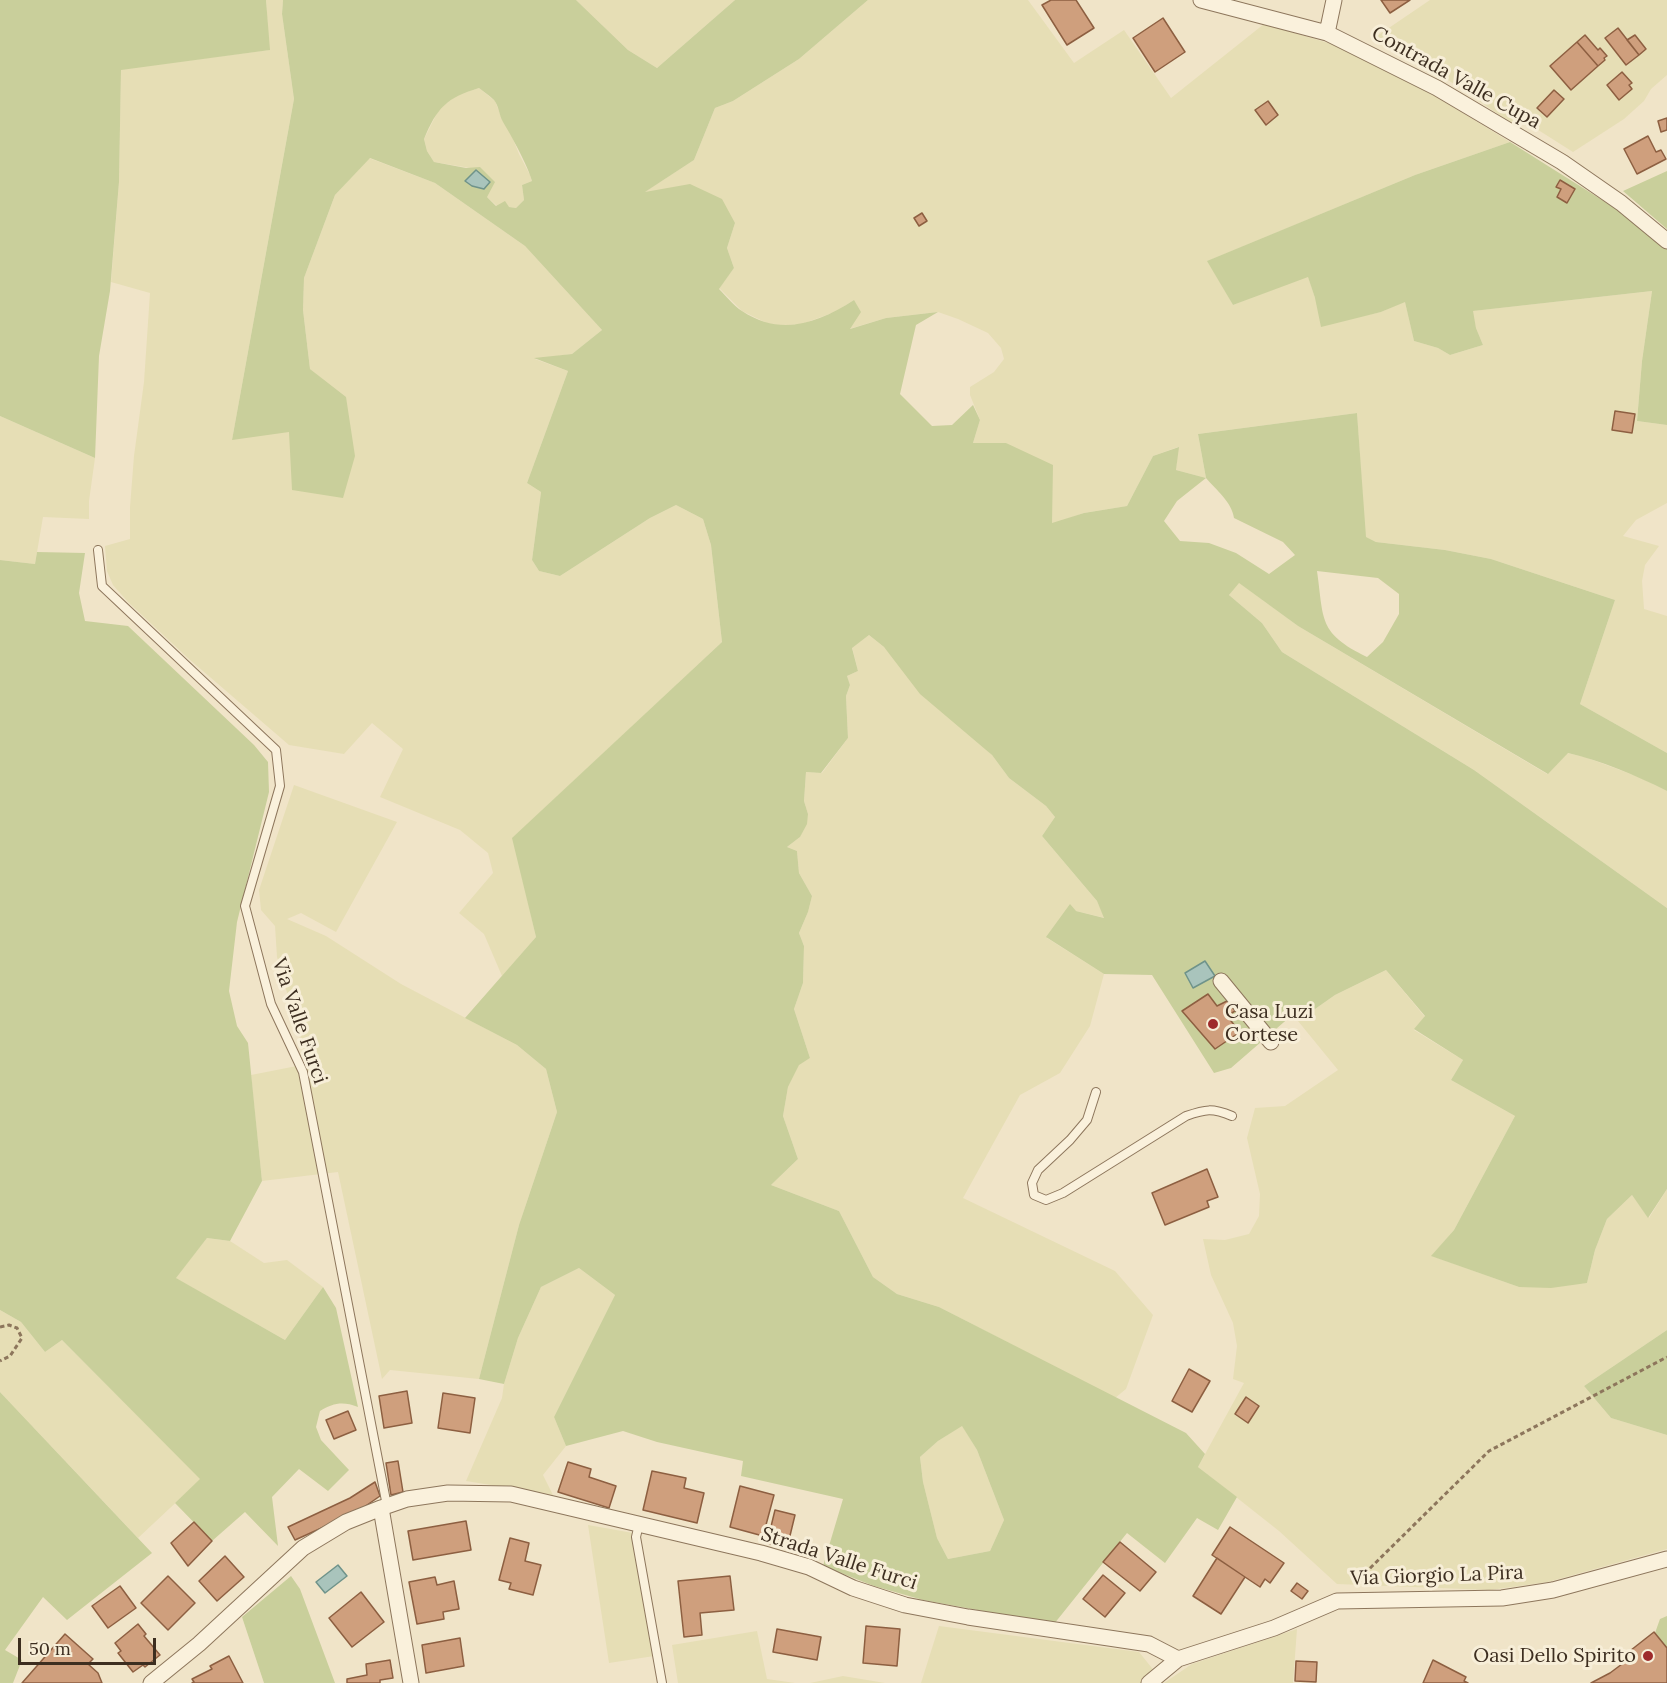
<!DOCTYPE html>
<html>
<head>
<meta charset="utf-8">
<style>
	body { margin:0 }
	#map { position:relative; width:1667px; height:1683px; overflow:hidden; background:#f0e4c8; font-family:Lora,serif }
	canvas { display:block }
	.scale { position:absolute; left:18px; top:1638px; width:138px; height:27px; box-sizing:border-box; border:3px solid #3d2e20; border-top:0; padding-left:8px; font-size:18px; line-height:21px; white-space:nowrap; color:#3d2e20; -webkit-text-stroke:4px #f7eed8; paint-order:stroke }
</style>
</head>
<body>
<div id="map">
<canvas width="1667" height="1683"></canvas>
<div class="scale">50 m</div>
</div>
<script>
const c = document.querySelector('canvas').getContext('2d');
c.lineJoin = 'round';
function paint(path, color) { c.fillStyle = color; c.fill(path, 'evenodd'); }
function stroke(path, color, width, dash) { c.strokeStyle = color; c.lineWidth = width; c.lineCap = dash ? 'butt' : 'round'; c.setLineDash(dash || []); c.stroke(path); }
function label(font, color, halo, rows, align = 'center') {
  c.font = font + ' Lora,serif'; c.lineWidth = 6; c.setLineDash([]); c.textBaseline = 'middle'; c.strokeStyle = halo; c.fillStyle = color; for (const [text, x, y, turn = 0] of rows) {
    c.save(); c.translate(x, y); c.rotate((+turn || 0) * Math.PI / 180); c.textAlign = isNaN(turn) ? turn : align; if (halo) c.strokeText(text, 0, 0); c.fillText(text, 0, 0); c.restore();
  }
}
const farmland = new Path2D(`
	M266,0H283L282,14L294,99L232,440L323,380L310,369L303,310L304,278L335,195L369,158L435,183L525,246L602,330L572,354L535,359L568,371L527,483L541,492L532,560L539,571L560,576L650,518L676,505L703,519L711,545L722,642L513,838L536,937L502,976L484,934L459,913L493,873L488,853L460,830L380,797L403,749L372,723L344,754L289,745L189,659L128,602L113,585L107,571L105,546L130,539V507L134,456L144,382L150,293L111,282L119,182L121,69L269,50Z
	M576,0H735L657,68L628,50Z
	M868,0H1028L1074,63L1124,30L1171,98L1264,24L1352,50L1440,99L1510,142L1415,175L1208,261L1233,305L1308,276L1315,298L1362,316L1381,312L1405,301L1414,341L1438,348L1450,355L1483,345L1476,328L1472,311L1652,291L1642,361L1637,421L1667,425V503L1636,520L1623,536L1659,546L1645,565L1642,581L1644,609L1667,616V753L1580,704L1615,600L1491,559L1445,550L1376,542L1365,537L1357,413L1198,434L1206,478L1176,470L1178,447L1153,456L1127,506L1084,513L1052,524L1006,443H973L980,420L970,395V387L994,372L1004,359L1001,348L988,333L958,319L938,312L886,318L849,329L854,300L835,312L802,324L773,326L742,311L719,288L734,268L727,248L735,223L643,193L694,160L715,108L733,101L799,59Z
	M1430,0H1667V75L1651,89L1644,101L1624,119L1573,152L1524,121L1514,125L1429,67L1377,36Z
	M479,88L495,101L503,121L509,129L519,154L530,175L532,181L522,185L524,200L516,208L497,206L487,197L470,168L434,162L427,151L424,139L439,109L457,95Z
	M0,416L95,458L89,501V519L43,517L35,564L0,560Z
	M1238,582L1298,626L1547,774L1567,753L1585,757L1639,777L1667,791V908L1474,770L1282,652L1262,623L1229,595Z
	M869,635L884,647L992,755L1009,778L1046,806L1055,817L1042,836L1097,901L1105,918L1076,911L1047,938L1104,974L1090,1026L1060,1073L1020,1095L963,1198L1115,1271L1153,1315L1126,1389L1115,1398L939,1307L897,1294L873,1277L839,1211L771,1185L798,1159L783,1116L788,1087L799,1064L810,1058L794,1009L803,983L804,946L799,933L808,912L812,896L799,873L797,851L787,847L800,837L808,814L804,801L806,772L822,773L848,738L846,696L850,685L847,676L858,671L852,647Z
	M294,785L397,822L336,932L301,913L287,919L326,936L401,984L517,1045L546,1069L557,1112L519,1225L479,1379L390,1370L382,1379L338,1172L262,1181L251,1075L307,1064L277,957L275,926L261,910L259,890Z
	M1386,970L1425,1017L1414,1030L1463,1060L1451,1080L1515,1116L1454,1230L1432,1256L1519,1287L1587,1283L1595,1250L1607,1219L1632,1195L1649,1218L1667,1189V1330L1584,1386L1611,1418L1667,1435V1549L1548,1582L1490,1590L1337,1584L1279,1531L1198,1467L1244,1383L1233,1379L1237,1346L1233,1323L1211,1275L1203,1239L1225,1240L1249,1234L1259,1216L1260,1194L1247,1138L1255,1108L1285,1106L1338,1070L1298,1021L1335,995Z
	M207,1238L230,1241L264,1263L287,1260L323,1287L285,1340L175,1278Z
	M579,1268L615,1295L554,1417L566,1446L543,1475L553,1495L466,1481L502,1398L504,1384L518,1338L541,1287Z
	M0,1310L21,1322L45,1352L62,1340L201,1479L138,1538L0,1392Z
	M962,1425L977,1450L1004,1520L990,1551L948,1559L937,1538L923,1482L920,1457L938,1441Z
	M588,1525L633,1533L654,1656L609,1663Z
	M939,1626L1139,1652L1164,1683H921Z
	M1297,1629L1293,1683H1164L1192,1664Z
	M757,1631L767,1679L795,1683H678L672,1645Z
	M843,1676L885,1683H810Z`);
const green = new Path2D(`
	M0,0H266L270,50L121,70L119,182L110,291L99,356L95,458L0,416Z
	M283,0H576L628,50L657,68L735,0H868L799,59L733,101L715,108L694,160L645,192L690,184L722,199L735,223L727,248L734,268L719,289C726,296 734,306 742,311C781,337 818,323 854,300L861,312L850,329L886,318L938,312L916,325L900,394L932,426L952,425L973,405L980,420L973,443H1006L1053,465L1052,523L1084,513L1127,506L1153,456L1179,447L1176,470L1206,478L1198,434L1357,413L1366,537L1376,542L1445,550L1491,559L1615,600L1580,704L1667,753V791C1635,775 1602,761 1568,753L1548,774L1298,626L1239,583L1229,595L1262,623L1282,652L1474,770L1667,908V1189L1648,1218L1632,1195L1607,1219L1595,1250L1587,1283L1551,1288L1519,1287L1431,1256L1454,1230L1515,1116L1451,1080L1463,1060L1414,1029L1425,1016L1386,970L1335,995L1298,1021L1291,1016L1231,1068L1214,1073L1152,975L1104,974L1046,937L1070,904L1076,911L1104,918L1097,901L1042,836L1055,817L1046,806L1009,778L992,755L920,694L884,647L869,635L852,648L858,671L847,676L850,685L846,696L848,738L821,773L806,772L804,801L808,814L807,824L800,837L787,847L797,851L799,873L812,896L808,912L799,933L804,946L803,983L794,1009L810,1058L799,1065L788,1087L783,1116L798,1159L771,1185L839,1211L873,1277L897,1294L939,1307L1186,1433L1205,1454L1198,1467L1237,1497L1218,1530L1197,1518L1165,1563L1127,1533L1054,1624L923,1600L874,1586L823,1566L843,1499L741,1476L743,1461L657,1442L623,1431L566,1446L554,1417L615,1295L579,1268L541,1287L518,1338L504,1384L479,1379L519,1225L557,1112L546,1069L517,1045L465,1018L536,937L512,838L722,642L711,545L703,519L676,505L650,518L560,576L539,571L532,560L541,492L527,483L568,371L534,358L572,354L602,330L525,246L435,183L370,158L335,195L304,278L303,310L310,369L346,397L355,456L343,498L292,490L289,432L232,440L294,99L282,14ZM479,88C484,92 490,96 494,100C499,106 499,115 503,122C511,135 528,166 532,181L522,185L524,200L516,208L509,207L505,201L496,206L487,197L495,182L480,167L466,168L434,162L427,151L424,139C437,108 446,98 479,88ZM1206,478C1216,490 1232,502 1234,518L1283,542L1295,555L1269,574L1236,553L1209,543L1180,541L1164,521L1177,501ZM1317,571L1378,578L1399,594V614L1383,642L1367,657C1318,633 1324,620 1317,571ZM962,1426L977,1450L1004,1520L990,1551L948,1559L937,1538L923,1482L920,1457L938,1441Z
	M1510,142L1637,222L1667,248V425L1637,421L1642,361L1652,291L1473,311L1476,328L1483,345L1450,355L1438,348L1414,341L1405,302L1381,312L1321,327L1315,298L1308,277L1233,305L1207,261L1415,175Z
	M1667,171V229L1623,191Z
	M37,552L85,553L79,593L85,621L128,626L254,745L268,762L269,792L237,922L229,991L237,1026L248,1043L262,1181L230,1241L207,1238L176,1278L285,1340L323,1287L336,1308L358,1407C343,1401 333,1403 320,1411L316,1427L321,1440L349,1470L328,1491L299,1469L272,1497L278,1546L245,1512L212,1541L175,1503L200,1479L62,1340L45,1352L21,1322L0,1310V560L35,564Z
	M1667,1330V1435L1611,1418L1584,1386Z
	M0,1392L152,1553L67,1620L43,1597L5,1650L22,1660L13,1683H0Z
	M291,1576L300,1589L335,1683H264L242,1617Z
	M1667,1616V1648L1655,1633L1660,1619Z`);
const water = new Path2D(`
	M476,170L490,182L484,189L472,186L465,181Z
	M1205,961L1215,976L1193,988L1185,973Z
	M338,1565L347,1576L325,1593L316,1582Z`);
const building = new Path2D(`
	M1051,0H1076L1094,28L1067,45L1042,5Z
	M1381,0H1410L1390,13Z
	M1163,18L1185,52L1155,72L1133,38Z
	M1618,28L1639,55L1626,65L1605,38Z
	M1585,35L1598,50L1600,48L1607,56L1604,58L1605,60L1598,66L1577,42Z
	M1635,35L1646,49L1639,55L1627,40Z
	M1577,42L1598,66L1571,90L1550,66Z
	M1622,72L1632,83L1629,85L1632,89L1619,100L1607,85Z
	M1554,90L1564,99L1547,117L1537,108Z
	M1268,101L1278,115L1266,125L1255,110Z
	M1667,118V130L1661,132L1658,121Z
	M1648,136L1656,152L1661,150L1666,159L1637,174L1624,149Z
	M1560,180L1575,189L1567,203L1557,197L1561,189L1556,187Z
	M922,213L927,221L919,226L914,218Z
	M1615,411L1635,414L1632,433L1612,430Z
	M1208,994L1217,1006L1229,1000L1235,1011L1227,1016L1240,1032L1215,1049L1182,1011Z
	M1207,1169L1218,1197L1207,1201L1209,1207L1165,1225L1152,1193Z
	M1189,1369L1210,1381L1192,1412L1172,1401Z
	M407,1391L412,1423L384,1428L379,1396Z
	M443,1393L475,1398L470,1433L438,1428Z
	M1246,1397L1259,1406L1248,1423L1235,1414Z
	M348,1411L356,1430L334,1439L326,1420Z
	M398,1461L403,1492L391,1495L386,1463Z
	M568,1462L591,1469L589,1477L616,1486L609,1508L558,1492Z
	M652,1471L686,1478L684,1488L704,1493L697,1523L643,1510Z
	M375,1482L380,1496L357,1512L295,1540L288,1527L350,1498Z
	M740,1486L774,1495L763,1536L730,1527Z
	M775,1510L795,1515L787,1548L767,1543Z
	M466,1521L471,1550L413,1560L408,1531Z
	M194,1522L212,1541L188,1566L171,1543Z
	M1230,1527L1284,1563L1270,1583L1265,1579L1260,1587L1212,1555Z
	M510,1538L529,1543L525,1561L541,1565L533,1595L509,1589L511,1583L499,1580Z
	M1120,1542L1156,1572L1140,1591L1103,1562Z
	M225,1556L244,1577L217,1601L199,1581Z
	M1217,1558L1245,1577L1221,1614L1193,1596Z
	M1103,1575L1125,1593L1105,1617L1083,1599Z
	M168,1576L195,1603L168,1630L141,1603Z
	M730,1576L734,1610L700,1613L702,1635L684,1637L678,1581Z
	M435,1577L437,1585L454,1581L459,1609L443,1612L444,1619L417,1624L409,1582Z
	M1297,1583L1308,1591L1302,1599L1291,1591Z
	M120,1586L136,1608L108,1628L92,1606Z
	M361,1592L384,1622L352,1647L329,1618Z
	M138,1624L146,1634L144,1636L160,1655L145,1667L143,1665L133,1672L118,1653L121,1651L115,1643Z
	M866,1626L900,1629L897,1666L863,1663Z
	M777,1629L821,1637L817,1660L773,1652Z
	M1654,1632L1667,1648V1683H1591L1610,1673L1630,1658L1626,1654Z
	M65,1634L93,1659L88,1664L98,1673L102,1683H22Z
	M460,1638L464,1666L426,1673L422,1645Z
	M229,1656L243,1683H192L194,1682L192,1679L212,1669L210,1666Z
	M390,1660L393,1678L380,1680V1683H347V1679L367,1675L366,1664Z
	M1433,1660L1466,1677L1464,1681L1468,1683H1423Z
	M1296,1661L1317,1662L1316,1682L1295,1681Z`);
const path = new Path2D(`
	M0,1327L9,1325L17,1328L22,1338L10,1356L0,1361
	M1354,1584L1489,1451L1667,1357`);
const lane = new Path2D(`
	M98,550L102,586L276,750L280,786L245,906L271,1004L303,1072L387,1506
	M1096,1092L1087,1120L1070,1140L1038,1170L1032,1183L1034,1195L1046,1200L1063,1193L1186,1116C1206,1109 1212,1108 1232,1116
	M639,1524L636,1537L662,1683`);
const street = new Path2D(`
	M1201,0L1327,33L1437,88L1562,162L1621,203L1667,241
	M1327,33L1334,0
	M1221,981L1271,1042
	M381,1508L411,1683
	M151,1683L199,1644L303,1548L346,1522L381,1508L407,1499L448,1493L511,1494L761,1553L809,1567L853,1588L905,1605L968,1617L1149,1644L1178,1659
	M1149,1683L1178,1659L1274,1628L1337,1601L1502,1598L1553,1590L1667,1559`);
const markers = [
	[1213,1024,6,"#9e2a2b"],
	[1648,1656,6,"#9e2a2b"]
];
const streetNames = [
	["Contrada Valle Cupa",1456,78,29],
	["Via Valle Furci",299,1021,71],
	["Strada Valle Furci",839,1559,18],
	["Via Giorgio La Pira",1437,1576,-2]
];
const poiNames = [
	["Casa Luzi",1225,1012],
	["Cortese",1225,1035],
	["Oasi Dello Spirito",1636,1656,"right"]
];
paint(farmland, '#e6deb5');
paint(green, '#c9cf9b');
paint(water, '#a9c4bc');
stroke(water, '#6f938a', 1.5);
paint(building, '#cf9f7d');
stroke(building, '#8d5f41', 1.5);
stroke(lane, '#8d765c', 10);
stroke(street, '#8d765c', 17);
stroke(path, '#8d765c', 3, [4.5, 3]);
stroke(lane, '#faf1dc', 8);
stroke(street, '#faf1dc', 15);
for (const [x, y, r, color] of markers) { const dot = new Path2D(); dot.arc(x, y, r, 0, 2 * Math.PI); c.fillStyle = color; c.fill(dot); stroke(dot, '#f7eed8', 2); }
label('20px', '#3d2e20', '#f7eed8', streetNames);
label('20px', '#3d2e20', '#f7eed8', poiNames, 'left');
</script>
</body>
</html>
